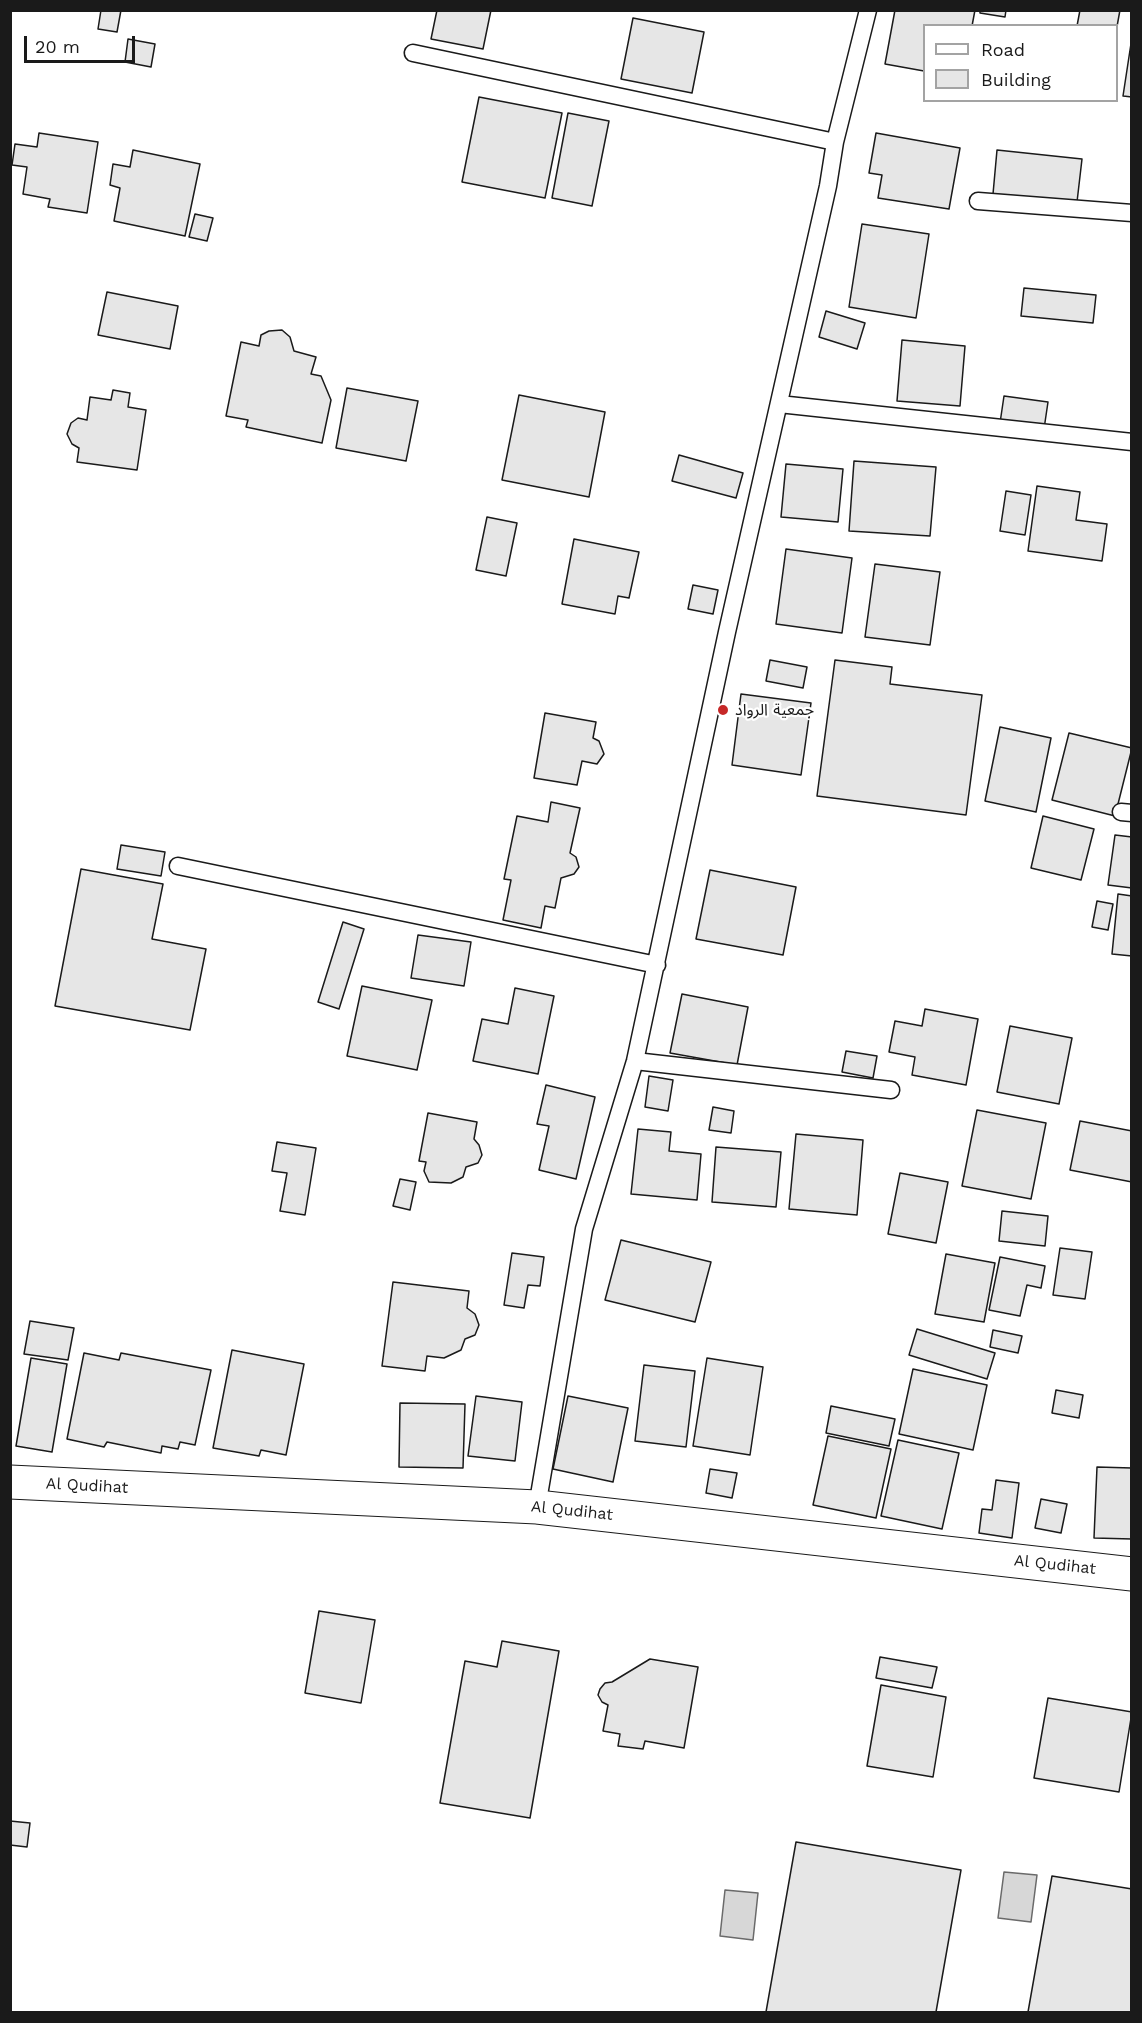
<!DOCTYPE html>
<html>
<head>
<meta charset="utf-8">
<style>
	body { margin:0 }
	#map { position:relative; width:1142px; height:2023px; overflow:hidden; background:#fff; font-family:"Work Sans",sans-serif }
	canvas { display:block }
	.frame { position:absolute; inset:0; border:12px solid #1a1a1a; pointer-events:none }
	.legend { position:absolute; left:923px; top:24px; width:195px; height:78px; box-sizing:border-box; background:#fff; border:2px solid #a3a3a3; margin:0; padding:8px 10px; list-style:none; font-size:18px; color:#1a1a1a }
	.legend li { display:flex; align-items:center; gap:12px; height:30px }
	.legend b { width:30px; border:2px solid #a3a3a3 }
	.scale { position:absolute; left:24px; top:36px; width:111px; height:27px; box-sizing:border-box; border:3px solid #1a1a1a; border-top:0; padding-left:8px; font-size:18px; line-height:21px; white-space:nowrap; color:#1a1a1a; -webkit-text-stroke:4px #fff; paint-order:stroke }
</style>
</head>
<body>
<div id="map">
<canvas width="1142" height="2023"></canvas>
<div class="frame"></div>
<ul class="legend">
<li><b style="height:8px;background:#fff"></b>Road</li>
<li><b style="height:16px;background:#e6e6e6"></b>Building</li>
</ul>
<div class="scale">20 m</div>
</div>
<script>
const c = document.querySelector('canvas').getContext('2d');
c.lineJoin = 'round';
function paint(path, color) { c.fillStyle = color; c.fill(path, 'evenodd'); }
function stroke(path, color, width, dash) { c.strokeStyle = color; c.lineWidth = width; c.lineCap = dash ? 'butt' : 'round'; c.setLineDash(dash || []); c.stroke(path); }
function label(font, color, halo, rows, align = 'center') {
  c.font = font + ' "Work Sans","Noto Sans Arabic",sans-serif'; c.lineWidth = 4.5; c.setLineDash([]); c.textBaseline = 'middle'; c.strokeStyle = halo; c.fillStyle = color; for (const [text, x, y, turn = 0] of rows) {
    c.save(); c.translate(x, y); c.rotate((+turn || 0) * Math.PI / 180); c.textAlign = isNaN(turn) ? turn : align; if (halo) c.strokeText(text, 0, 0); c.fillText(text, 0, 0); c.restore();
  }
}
const water = new Path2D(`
	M1004,1872L1037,1875L1031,1922L998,1918Z
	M725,1890L758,1893L753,1940L720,1936Z`);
const building = new Path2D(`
	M101,10H121L117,32L98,29Z
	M437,10H491L483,49L431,39Z
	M895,10H975L972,26H924V71L885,64Z
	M980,10H1006L1005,17L980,13Z
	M1080,10H1120L1116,32V26H1077Z
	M633,18L704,32L692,93L621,79Z
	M1132,37V97L1123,96Z
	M128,39L155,44L151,67L125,62Z
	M479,97L562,113L545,198L462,182Z
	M568,113L609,121L592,206L552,198Z
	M39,133L98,142L87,213L48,207L50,199L23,194L27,167L12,165L15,144L37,147Z
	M876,133L960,148L949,209L878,198L882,175L869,173Z
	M133,150L200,164L185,236L114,221L120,188L110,185L113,164L130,167Z
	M997,150L1082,159L1077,202L993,194Z
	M195,214L213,218L207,241L189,237Z
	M862,224L929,234L916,318L849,307Z
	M1024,288L1096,295L1093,323L1021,316Z
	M107,292L178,306L170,349L98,335Z
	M826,311L865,323L857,349L819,337Z
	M282,330L290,337L294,351L316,357L311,374L321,376L331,400L322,443L246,427L248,420L226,416L241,342L259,346L261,335L269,331Z
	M902,340L965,346L960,406L897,401Z
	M347,388L418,401L406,461L336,448Z
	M113,390L130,393L128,407L146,410L137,470L77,462L79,448L72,444L67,434L71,423L78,418L87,420L90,397L111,400Z
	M519,395L605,412L589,497L502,480Z
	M1004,396L1048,402L1044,429L1000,423Z
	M679,455L743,473L736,498L672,481Z
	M854,461L936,467L930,536L849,531Z
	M786,464L843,469L838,522L781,517Z
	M1037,486L1080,492L1076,520L1107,524L1102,561L1028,551Z
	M1006,491L1031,495L1025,535L1000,531Z
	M487,517L517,523L506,576L476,570Z
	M574,539L639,552L629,598L618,596L615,614L562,604Z
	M786,549L852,558L842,633L776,624Z
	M875,564L940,572L930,645L865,637Z
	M693,585L718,590L713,614L688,609Z
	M770,660L807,667L803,688L766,681Z
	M835,660L892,667L890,684L982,695L966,815L817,796Z
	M741,694L811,703L801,775L732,765Z
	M545,713L596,722L593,738L599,741L604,754L597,764L582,761L577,785L534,778Z
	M1000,727L1051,738L1036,812L985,801Z
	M1069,733L1132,748L1115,816L1052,800Z
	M551,802L580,808L570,853L576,857L579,867L574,874L561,878L555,908L545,906L541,928L503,920L511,880L504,879L517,816L548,822Z
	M1043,816L1094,829L1081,880L1031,868Z
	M1115,835L1132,837V888L1108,885Z
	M121,845L165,852L161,876L117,869Z
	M81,869L163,884L152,939L206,949L190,1030L55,1006Z
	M710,870L796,887L783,955L696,939Z
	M1118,894L1132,896V956L1112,954Z
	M1097,901L1113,904L1108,930L1092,927Z
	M343,922L364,929L339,1009L318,1002Z
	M418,935L471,942L464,986L411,978Z
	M362,986L432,1000L417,1070L347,1056Z
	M515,988L554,996L538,1074L473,1061L482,1019L508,1024Z
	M682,994L748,1007L737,1065L670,1053Z
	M925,1009L978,1019L966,1085L912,1075L915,1057L889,1052L895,1021L922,1026Z
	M1010,1026L1072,1038L1059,1104L997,1092Z
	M846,1051L877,1056L873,1078L842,1072Z
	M649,1076L673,1080L668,1111L645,1107Z
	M546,1085L595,1097L576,1179L539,1170L549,1126L537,1124Z
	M713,1107L734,1111L731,1133L709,1130Z
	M977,1110L1046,1123L1031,1199L962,1186Z
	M428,1113L477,1122L474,1139L479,1145L482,1155L478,1163L466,1167L463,1177L451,1183L429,1182L424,1171L426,1162L419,1161Z
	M1080,1121L1132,1131V1182L1070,1170Z
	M638,1129L671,1132L669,1151L701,1154L697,1200L631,1194Z
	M796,1134L863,1140L857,1215L789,1209Z
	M277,1142L316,1148L305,1215L280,1211L287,1173L272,1171Z
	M716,1147L781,1152L776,1207L712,1202Z
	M900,1173L948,1182L936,1243L888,1234Z
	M400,1179L416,1182L410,1210L393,1206Z
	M1002,1211L1048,1216L1045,1246L999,1241Z
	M621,1240L711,1262L695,1322L605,1300Z
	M1060,1248L1092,1252L1085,1299L1053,1295Z
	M512,1253L544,1257L540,1286L528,1285L524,1308L504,1305Z
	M946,1254L995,1263L984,1322L935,1314Z
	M1000,1257L1045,1266L1041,1288L1027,1285L1020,1316L989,1310Z
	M393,1282L469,1291L467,1308L475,1314L479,1325L475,1335L465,1339L461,1350L444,1358L427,1356L425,1371L382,1366Z
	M30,1321L74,1328L68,1360L24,1354Z
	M917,1329L995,1353L987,1379L909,1355Z
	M993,1330L1022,1336L1018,1353L990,1347Z
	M232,1350L304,1364L286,1455L261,1450L259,1456L213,1448Z
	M84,1353L119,1360L121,1353L211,1370L195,1445L180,1442L178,1449L162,1446L161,1453L107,1442L104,1447L67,1439Z
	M31,1358L67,1364L52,1452L16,1446Z
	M707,1358L763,1367L750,1455L693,1446Z
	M644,1365L695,1371L686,1447L635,1441Z
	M913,1369L987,1385L973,1450L899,1434Z
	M1056,1390L1083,1395L1079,1418L1052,1413Z
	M476,1396L522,1402L515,1461L468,1456Z
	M568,1396L628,1408L613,1482L553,1469Z
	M400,1403L465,1404L463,1468L399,1467Z
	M831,1406L895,1419L889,1446L826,1433Z
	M828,1436L891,1449L876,1518L813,1505Z
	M898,1440L959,1453L942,1529L881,1516Z
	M1097,1467L1132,1468V1539L1094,1538Z
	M710,1469L737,1473L732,1498L706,1493Z
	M996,1480L1019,1483L1012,1538L979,1533L982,1509L992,1510Z
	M1041,1499L1067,1504L1061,1533L1035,1528Z
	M319,1611L375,1620L361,1703L305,1693Z
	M502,1641L559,1651L530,1818L440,1803L465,1661L497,1667Z
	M880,1657L937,1667L932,1688L876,1678Z
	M650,1659L698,1667L684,1748L645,1741L643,1749L618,1746L620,1734L603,1731L608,1705L602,1702L598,1695L600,1689L605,1683L612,1682Z
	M881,1685L946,1697L933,1777L867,1766Z
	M1048,1698L1132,1712L1119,1792L1034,1778Z
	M10,1821L30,1823L27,1847L10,1845Z
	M796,1842L961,1870L936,2012H766Z
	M1052,1876L1132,1889V2012H1028Z`);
const service = new Path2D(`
	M413,53L835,142
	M978,201L1132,213
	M779,404L1132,442
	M1121,812L1132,813
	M178,866L657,965
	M635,1061L891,1090
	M537,1507L584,1229L635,1061L727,632L828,186L835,142L868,10`);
const tertiary = new Path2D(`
	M10,1482L537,1507L1132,1574`);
const markers = [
	[723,710,6,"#c62828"]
];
const poiNames = [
	["جمعية الرواد",735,710]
];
const streetNames = [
	["Al Qudihat",87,1486,3],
	["Al Qudihat",572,1511,6],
	["Al Qudihat",1055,1565,6]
];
paint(water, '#d7d7d7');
stroke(water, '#6a6a6a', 1.5);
paint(building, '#e6e6e6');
stroke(building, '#1a1a1a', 1.5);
stroke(service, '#1a1a1a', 19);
stroke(tertiary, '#1a1a1a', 35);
stroke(service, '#fff', 16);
stroke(tertiary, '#fff', 33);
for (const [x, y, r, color] of markers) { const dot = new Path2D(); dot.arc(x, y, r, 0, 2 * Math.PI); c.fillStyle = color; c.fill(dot); stroke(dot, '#fff', 2); }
label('16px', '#1a1a1a', '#fff', poiNames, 'left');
label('16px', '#1a1a1a', '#fff', streetNames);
</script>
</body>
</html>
